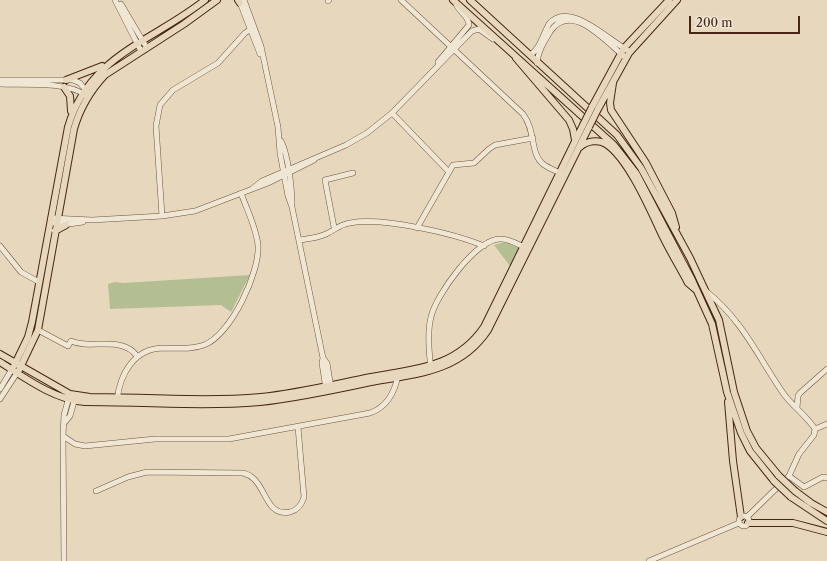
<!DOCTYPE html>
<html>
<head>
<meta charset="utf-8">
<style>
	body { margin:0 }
	#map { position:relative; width:827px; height:561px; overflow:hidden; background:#e7d8bd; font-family:"Libre Caslon Text",serif }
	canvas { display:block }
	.scale { position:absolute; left:689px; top:16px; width:111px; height:18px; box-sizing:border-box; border:2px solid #482515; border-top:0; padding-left:5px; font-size:12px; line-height:14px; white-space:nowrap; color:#482515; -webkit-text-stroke:3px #efe6d4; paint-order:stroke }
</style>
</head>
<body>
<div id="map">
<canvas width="827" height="561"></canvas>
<div class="scale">200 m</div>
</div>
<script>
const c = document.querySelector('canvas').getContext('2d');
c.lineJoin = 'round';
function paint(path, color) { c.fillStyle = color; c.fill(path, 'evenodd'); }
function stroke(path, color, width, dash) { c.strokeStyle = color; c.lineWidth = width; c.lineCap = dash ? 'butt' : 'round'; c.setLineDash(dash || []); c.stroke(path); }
const green = new Path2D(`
	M505,242L520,248L510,266L494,245Z
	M250,275L231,312L221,305L110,309L108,284L115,282L124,283Z`);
const minor = new Path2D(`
	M115,0L141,51
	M239,0L260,54
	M244,0L261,46L278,127L280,153L288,196L292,207L323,358L322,363L326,389
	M401,0L523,114C536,131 530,154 543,164C548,168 554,170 560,173
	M328,1L329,0
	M121,4L147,48
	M530,55C540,49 543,34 549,24C569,0 607,39 627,50
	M438,62L469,25C469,16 459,12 456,4
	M537,63C538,51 544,42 550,32C571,0 605,41 626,58
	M0,80H73L80,83L87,92
	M0,84C24,85 68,81 87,96
	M392,113L448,171
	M281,141C288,154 292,189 292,204
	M253,188L262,181L346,145L367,133L392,113L472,31L479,29L493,39
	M162,216L156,126L160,105L173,90L218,63L245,33L254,27
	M51,218L92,220L162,216L195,211L268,183L314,160
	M54,223L69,224L83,222
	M334,227L325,180L353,173
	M417,228L453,165L474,163L489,149L495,145L533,138
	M299,240C307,239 318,238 326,234C335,230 338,225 350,223C382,217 453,233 484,246
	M0,246L21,272L39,282
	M706,291C743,321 757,355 783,393C792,406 807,416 815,429L814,435L799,454L789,476L747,517
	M38,330L68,346L71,341C91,350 122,335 137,356
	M323,358L327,363L331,388
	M431,369C429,353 427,332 431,317C436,295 476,239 500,239C509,238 519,245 526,248
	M0,389L12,369
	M0,399L17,373
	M117,400C120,374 134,349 162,348C176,348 191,350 204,345C231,335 260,272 258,245C256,227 247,210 241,193
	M797,408L798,396L800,393L827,369
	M65,422L70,416L75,398
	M815,429L827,424
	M63,436L75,444L85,446L155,439H229L370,413C387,407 395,392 398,375
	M789,476L804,487L823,477L827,478
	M96,491L128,477L147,472L243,473C247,474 251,476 254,479C266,490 268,517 290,512C298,510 302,504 304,497L298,427
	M739 521a5 5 0 1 1 10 0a5 5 0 1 1-10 0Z
	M64,561L63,436L64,415L69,397
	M649,561L739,523`);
const major = new Path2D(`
	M238,0L240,3
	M453,0L614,145L636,173L692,280L712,324L727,392L741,433L750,451L774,481
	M470,0L617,135L641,168L690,258L719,320L734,392L747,431L756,448L779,476
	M516,58L569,120L573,129L575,140
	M66,80L102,66
	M613,83L610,103L611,110L646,163L672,213L676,227
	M64,87L70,96L71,111
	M592,107L624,48L669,0
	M598,109L629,53L677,0
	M580,147C587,141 598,139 606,144C629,159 651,212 663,237C671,253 680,268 688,283L695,289
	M55,231L66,225
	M0,354L70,394L90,397C147,397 204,402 261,397C298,393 335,384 371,377C415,369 456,368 484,327L583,125
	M0,362C25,378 55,400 85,402C143,402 202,407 260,402C297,398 334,390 371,382C416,374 460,372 488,330L589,127
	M14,366L28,337L32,322L68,127C89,55 152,42 205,0
	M19,370L38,330L74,129C80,108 90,91 105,75L184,24L217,0
	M728,402L733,461L741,517
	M795,491L811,503L827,512
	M791,497L827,521
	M748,523H793L827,532`);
const majorBridge = new Path2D(`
	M583,125L592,107
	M589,127L598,109
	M779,476L795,491
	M774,481L791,497`);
paint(green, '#b3bf93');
stroke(minor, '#70523f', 6);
stroke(major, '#482515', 8);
stroke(minor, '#efe6d4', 5);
stroke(major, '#e7d8bd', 6);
stroke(majorBridge, '#482515', 8, []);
stroke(majorBridge, '#e7d8bd', 6);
</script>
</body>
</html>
